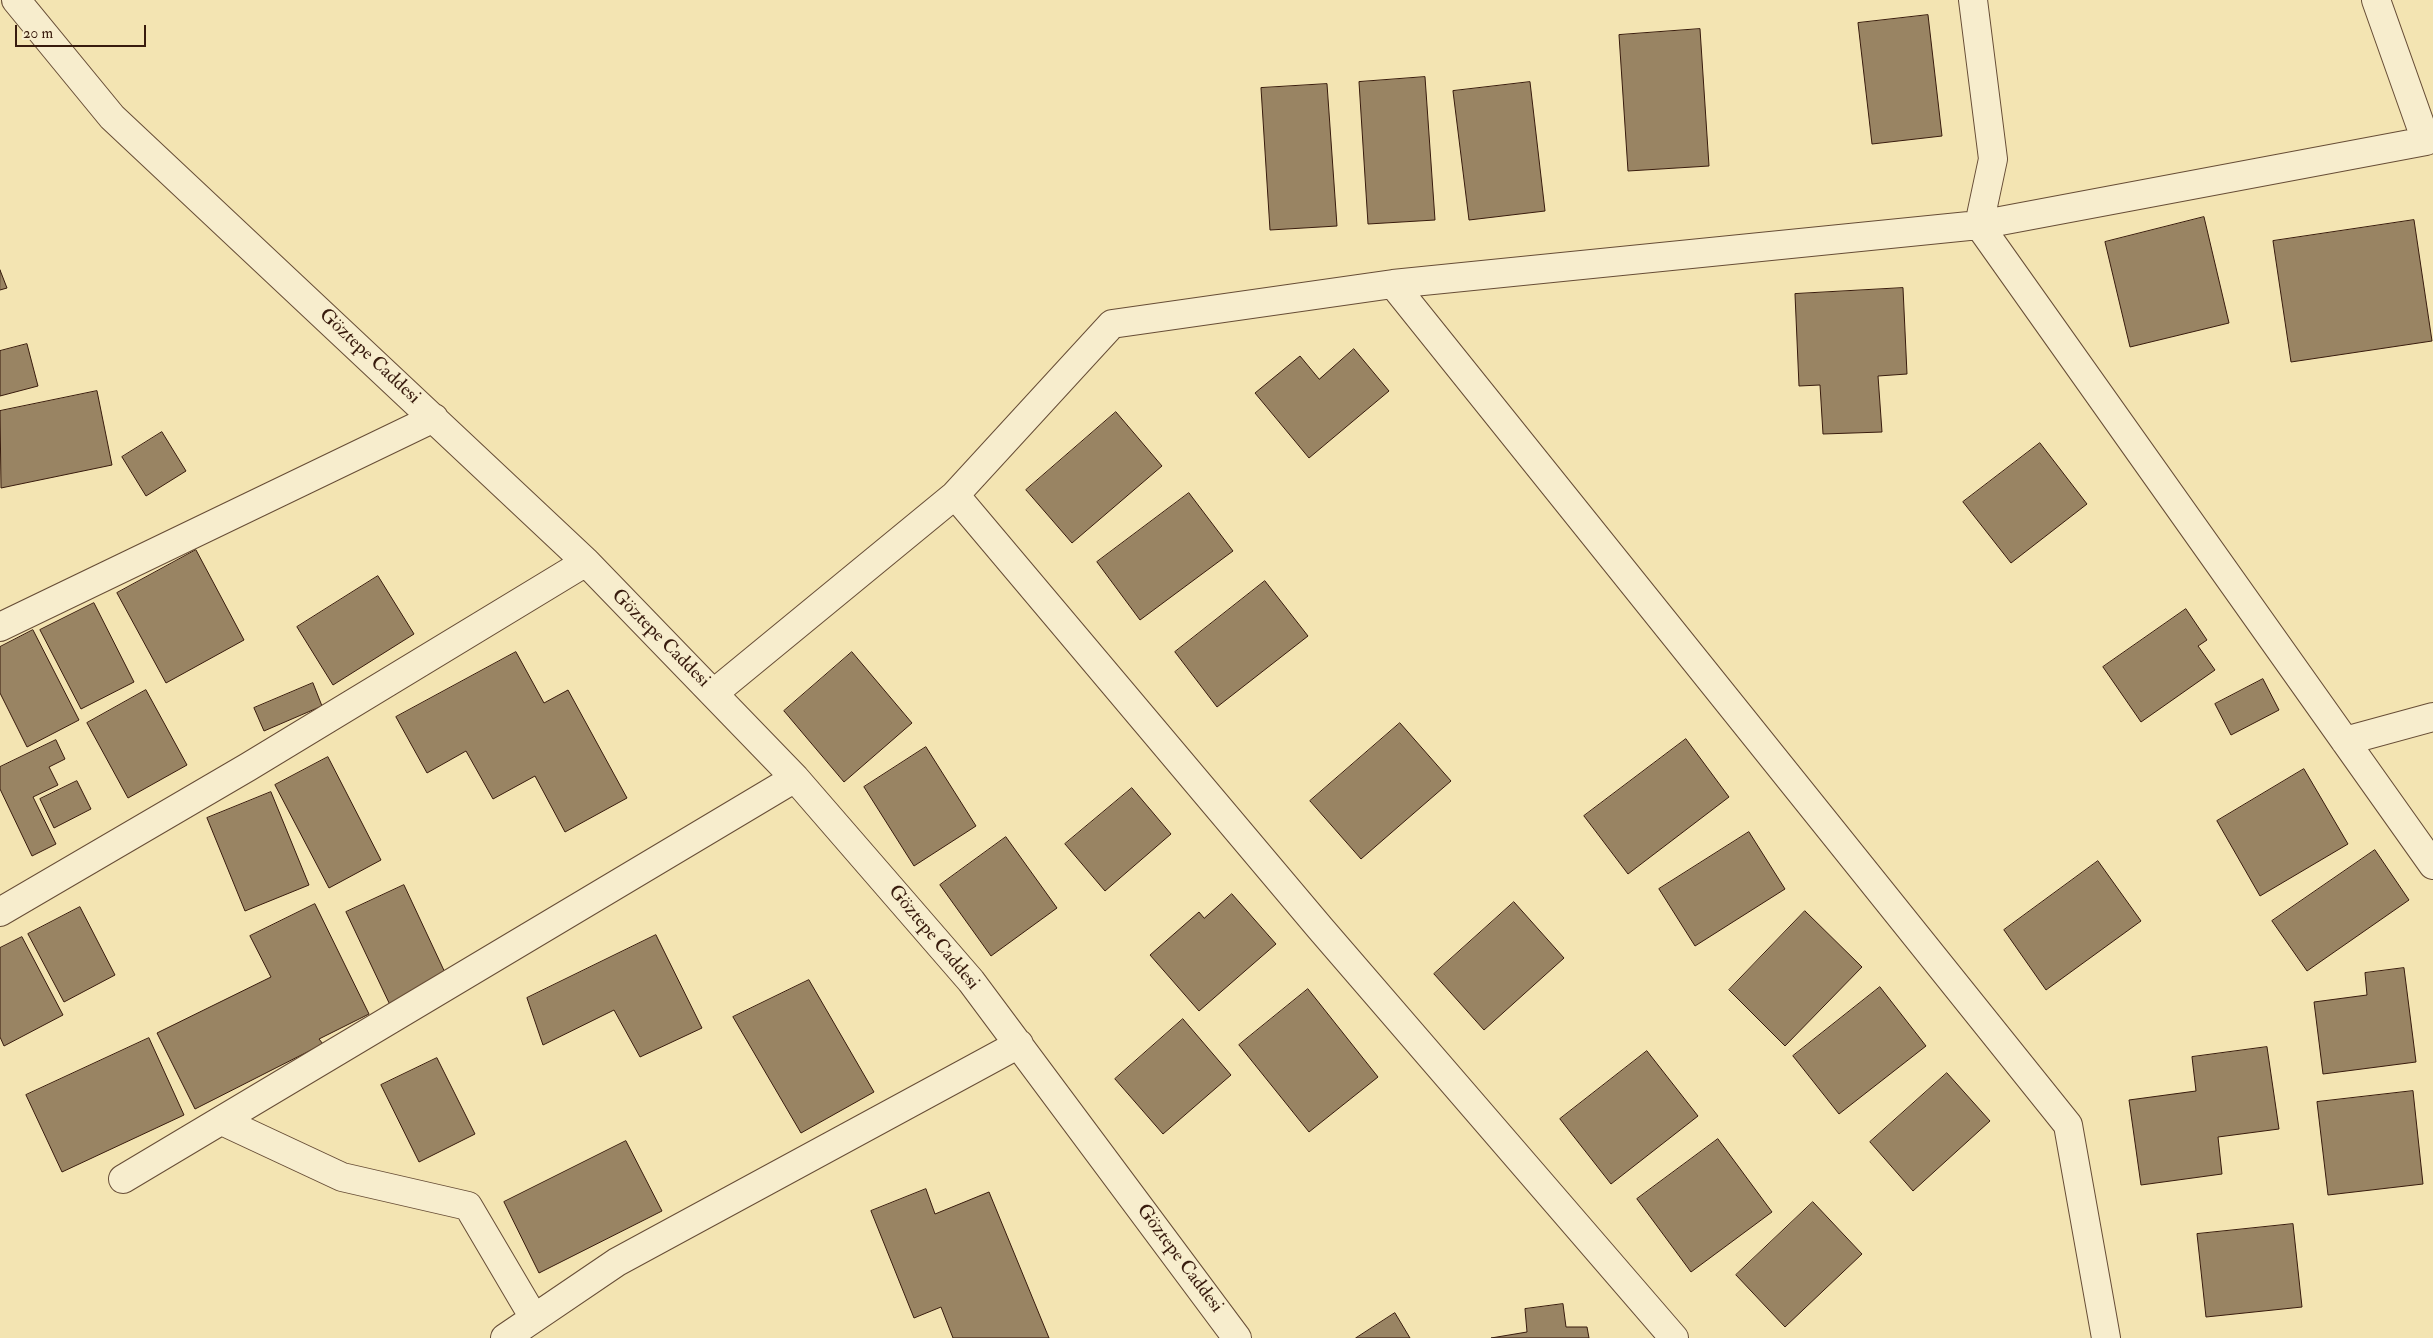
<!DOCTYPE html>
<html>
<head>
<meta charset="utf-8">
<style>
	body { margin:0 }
	#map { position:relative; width:2433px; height:1338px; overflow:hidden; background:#f3e4b2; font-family:"IM FELL Double Pica",serif }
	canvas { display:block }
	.scale { position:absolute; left:15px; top:25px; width:131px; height:22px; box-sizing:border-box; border:2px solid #381b0d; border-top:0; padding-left:6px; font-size:15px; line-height:18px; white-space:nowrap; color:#381b0d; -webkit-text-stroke:4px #f7edcd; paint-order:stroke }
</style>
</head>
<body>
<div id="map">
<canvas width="2433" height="1338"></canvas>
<div class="scale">20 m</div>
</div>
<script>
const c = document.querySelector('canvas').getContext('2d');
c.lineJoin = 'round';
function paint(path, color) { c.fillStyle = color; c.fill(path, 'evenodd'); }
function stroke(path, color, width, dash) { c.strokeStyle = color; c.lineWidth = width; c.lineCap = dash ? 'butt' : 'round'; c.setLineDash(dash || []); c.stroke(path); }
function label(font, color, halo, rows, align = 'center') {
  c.font = font + ' "IM FELL Double Pica",serif'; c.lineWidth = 5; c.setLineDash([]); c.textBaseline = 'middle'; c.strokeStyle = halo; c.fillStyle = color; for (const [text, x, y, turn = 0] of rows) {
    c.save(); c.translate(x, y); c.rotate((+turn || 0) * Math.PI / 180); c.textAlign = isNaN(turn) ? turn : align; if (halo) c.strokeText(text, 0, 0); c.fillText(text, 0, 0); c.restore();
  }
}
const building = new Path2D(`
	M1928,15L1942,136L1872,144L1858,23Z
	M1700,29L1709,166L1628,171L1619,35Z
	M1425,77L1435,220L1368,224L1359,82Z
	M1530,82L1545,211L1469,220L1453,91Z
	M1327,84L1337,226L1270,230L1261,88Z
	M2204,217L2229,323L2130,347L2105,242Z
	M2414,220L2432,341L2291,362L2273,241Z
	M0,270L7,288L0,290Z
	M1903,288L1907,374L1878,376L1882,432L1823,434L1820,385L1799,386L1795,294Z
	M27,344L38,386L0,396V351Z
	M1354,349L1389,391L1309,458L1255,393L1300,356L1319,379Z
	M97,391L112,465L1,488L0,411Z
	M1116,412L1162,466L1072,543L1026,490Z
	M162,432L186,471L146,496L122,457Z
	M2040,443L2087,504L2011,563L1963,502Z
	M1189,493L1233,551L1140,620L1097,562Z
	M196,550L244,640L166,683L117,593Z
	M378,576L414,634L333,685L297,627Z
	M1265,581L1308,636L1217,707L1175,652Z
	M94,603L134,682L81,709L40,630Z
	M2186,609L2207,640L2198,646L2215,670L2141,722L2103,667Z
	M33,630L79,720L27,747L0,693V647Z
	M516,652L544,703L568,690L627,798L565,832L535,776L493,799L466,751L427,773L396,717Z
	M852,652L912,723L844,782L784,711Z
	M2263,679L2279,710L2231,735L2215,704Z
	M313,683L322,706L264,731L254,708Z
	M146,690L187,765L128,798L87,723Z
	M1400,723L1451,781L1361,859L1310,801Z
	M1686,739L1729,797L1628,874L1584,816Z
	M56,740L65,759L49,767L58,785L33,797L56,844L32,856L0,789V767Z
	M926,747L976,826L914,866L864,787Z
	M328,757L381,860L329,888L275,785Z
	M2304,769L2348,844L2260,896L2217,821Z
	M77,781L91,809L54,828L40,799Z
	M1132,788L1171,834L1105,891L1065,844Z
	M271,792L309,885L245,911L207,818Z
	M1749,832L1785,889L1695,946L1659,889Z
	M1006,837L1057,908L991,956L940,885Z
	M2375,850L2409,900L2307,971L2272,921Z
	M2098,861L2141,921L2046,990L2004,930Z
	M404,885L448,979L391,1007L346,912Z
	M1232,894L1276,944L1199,1011L1150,955L1199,912L1204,918Z
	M1514,902L1564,958L1484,1030L1434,974Z
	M315,904L369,1014L319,1039L323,1044L195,1109L157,1033L271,977L250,936Z
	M80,907L115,975L64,1002L28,934Z
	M1805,911L1862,967L1785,1046L1729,990Z
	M656,935L702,1028L640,1057L614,1010L543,1045L527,998Z
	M22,937L63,1015L4,1046L0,1037V948Z
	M2404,968L2416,1062L2323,1074L2314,1002L2367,995L2365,973Z
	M809,980L874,1092L801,1133L733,1017Z
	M1880,987L1926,1046L1839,1114L1793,1056Z
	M1308,989L1378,1077L1309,1132L1239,1045Z
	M1183,1019L1231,1075L1163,1134L1115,1079Z
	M149,1038L184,1115L62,1172L26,1095Z
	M2267,1047L2279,1129L2218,1137L2222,1174L2141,1185L2129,1100L2196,1091L2192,1057Z
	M1647,1051L1698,1116L1611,1184L1560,1119Z
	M437,1058L475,1134L419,1162L381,1085Z
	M1947,1073L1990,1121L1913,1191L1870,1142Z
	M2413,1091L2423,1184L2328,1195L2317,1102Z
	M1718,1139L1772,1212L1691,1272L1637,1199Z
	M626,1141L662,1211L539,1273L504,1202Z
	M926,1189L935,1214L989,1192L1049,1338H953L941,1307L914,1318L871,1211Z
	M1813,1202L1862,1254L1785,1327L1736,1275Z
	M2293,1224L2302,1307L2206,1317L2197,1234Z
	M1563,1304L1566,1327H1587L1589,1338H1491L1527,1332L1525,1309Z
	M1395,1313L1410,1338H1356Z`);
const minor = new Path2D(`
	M16,0L112,117L586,562L795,778L971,981L1237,1338
	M1973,0L1993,159L1979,225L2426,141L2376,0
	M1393,284L2068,1125L2106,1338
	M955,495L1320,928L1674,1338
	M0,627L434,418
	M714,693L955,495L1112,324L1393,284L1979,225L2433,865
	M2345,741L2433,717
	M0,912L248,767L586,562
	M222,1121L342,1177L468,1206L534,1318
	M123,1179L795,778
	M505,1338L617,1262L1019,1044`);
const streetNames = [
	["Göztepe Caddesi",369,357,43],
	["Göztepe Caddesi",660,639,45],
	["Göztepe Caddesi",933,938,50],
	["Göztepe Caddesi",1179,1259,53]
];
paint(building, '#998463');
stroke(building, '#381b0d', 1);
stroke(minor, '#674d36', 30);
stroke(minor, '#f7edcd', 28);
label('19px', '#381b0d', '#f7edcd', streetNames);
</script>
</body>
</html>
